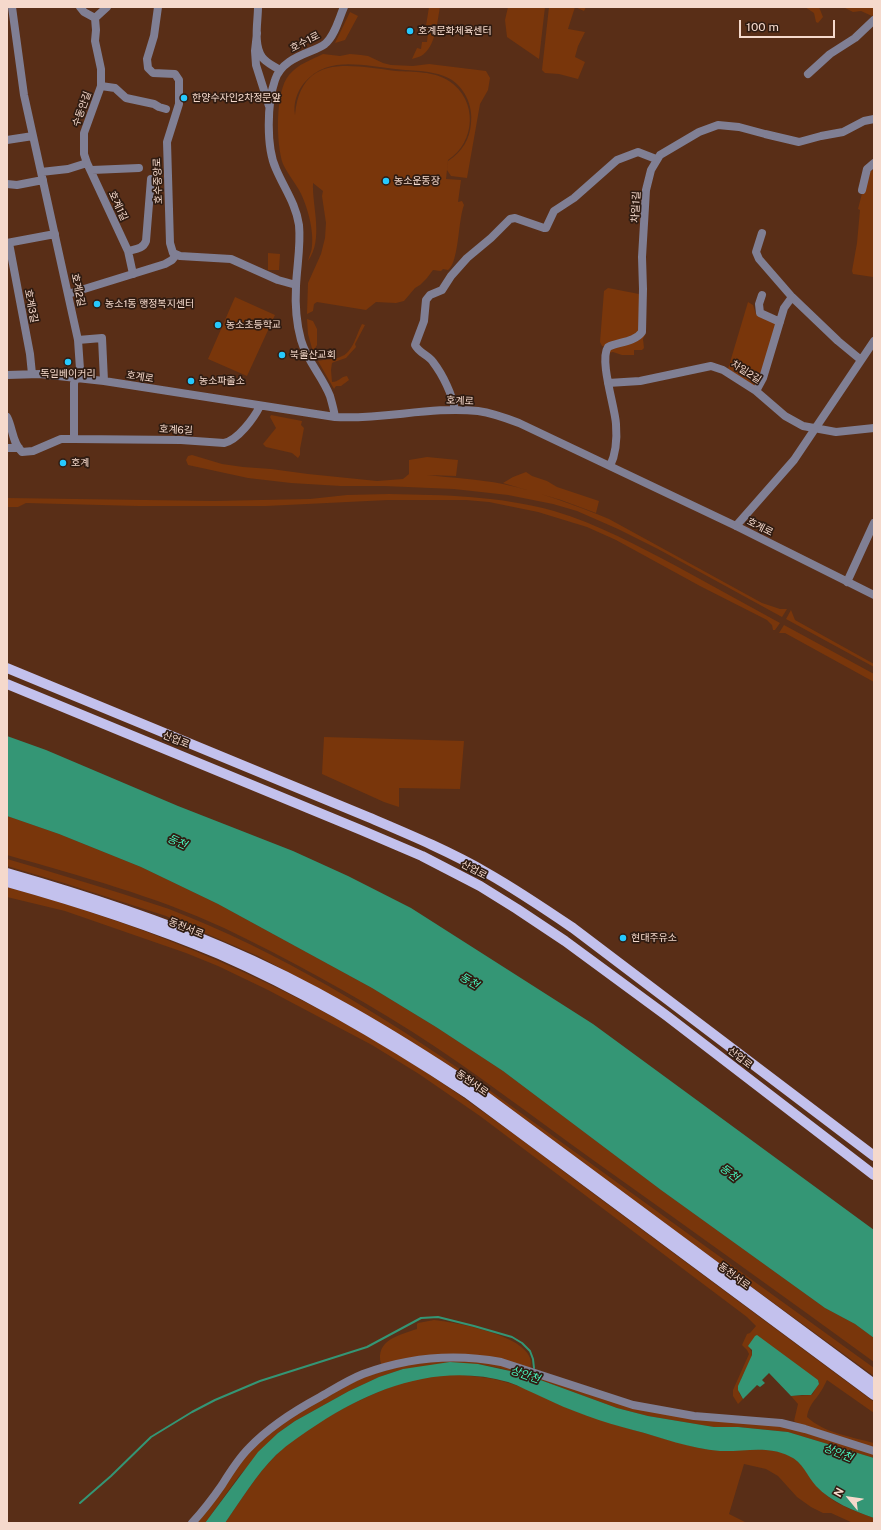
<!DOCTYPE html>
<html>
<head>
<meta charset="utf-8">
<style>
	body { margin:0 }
	#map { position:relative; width:881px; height:1530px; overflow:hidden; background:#592e17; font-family:"Public Sans",sans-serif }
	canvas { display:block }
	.frame { position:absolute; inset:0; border:8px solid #f5d9cc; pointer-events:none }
	.north { position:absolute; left:829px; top:1478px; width:40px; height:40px; -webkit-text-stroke:3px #301c12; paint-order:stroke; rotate:299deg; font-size:11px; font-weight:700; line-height:16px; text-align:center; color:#f5d9cc }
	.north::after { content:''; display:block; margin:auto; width:14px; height:18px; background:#f5d9cc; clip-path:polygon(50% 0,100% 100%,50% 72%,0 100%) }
	.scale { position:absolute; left:739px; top:20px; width:96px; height:18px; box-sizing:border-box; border:2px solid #f5d9cc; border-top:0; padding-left:5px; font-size:12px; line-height:14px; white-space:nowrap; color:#f5d9cc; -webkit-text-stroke:3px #301c12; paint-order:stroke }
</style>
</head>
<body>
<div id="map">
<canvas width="881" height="1530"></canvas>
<div class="frame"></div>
<div class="north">N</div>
<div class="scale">100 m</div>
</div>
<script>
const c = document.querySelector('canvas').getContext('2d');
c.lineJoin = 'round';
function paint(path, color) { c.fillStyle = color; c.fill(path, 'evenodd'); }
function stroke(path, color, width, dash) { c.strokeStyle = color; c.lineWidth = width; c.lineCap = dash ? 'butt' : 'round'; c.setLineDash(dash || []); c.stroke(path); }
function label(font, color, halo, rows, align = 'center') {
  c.font = font + ' "Public Sans","Noto Sans KR",sans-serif'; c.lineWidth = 3.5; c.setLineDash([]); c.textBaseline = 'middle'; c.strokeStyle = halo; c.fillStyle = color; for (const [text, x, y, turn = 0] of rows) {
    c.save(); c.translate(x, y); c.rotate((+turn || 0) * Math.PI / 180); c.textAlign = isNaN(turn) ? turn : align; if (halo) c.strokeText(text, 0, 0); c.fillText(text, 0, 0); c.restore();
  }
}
const green = new Path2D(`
	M429,7H440C437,22 436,47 421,56C419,57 415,58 412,59L417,48L421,49L422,42H427L428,33L425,32Z
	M508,7H545L539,59L507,37L505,20Z
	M549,7H586L584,11L575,7L568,29L585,32L578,46L575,57L585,62L578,79L559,74L545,73L542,70Z
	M805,7H819L823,17L818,23L816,22L814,13Z
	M843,7H874V15L872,16L861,11L853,12Z
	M350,12L358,16L345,40L335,43Z
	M323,54L340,56L350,54L361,55L368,56L383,63L391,65L413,66L429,64L486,71L490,78L488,90L480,104L467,178L451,176L447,170L448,161C462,152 470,139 471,123C473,107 466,90 452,80C436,70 414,71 395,69C363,66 328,55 304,83C297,92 293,103 295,115C301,52 351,66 396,71C413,72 434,71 449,81C478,100 476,142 448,160L446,179L461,180L458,202L462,201L464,205C458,220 459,263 448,270L443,269L441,271L433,270L427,278L420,285L415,288L404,301L396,303L376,302L366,310L317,302L314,304L313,311L307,314L308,283L321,254L325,238L326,223L322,196L323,191L313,183C312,207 324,239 308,261C309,256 312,251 312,246C314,230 307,204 299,190C294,181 287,173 283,164C276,144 275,91 289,75C298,64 311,60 323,54Z
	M874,169V276L873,277L853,274L852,271L857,243L860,210L858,209L867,174Z
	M268,253L280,254L279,270H268Z
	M608,288L639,294V332L606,347L602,346L600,342L604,291Z
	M235,297L275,315L247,376L208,359Z
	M748,302L753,305L756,314L777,323L757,388L728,369Z
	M307,319L313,321L317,329V345L313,352L308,334Z
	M362,324L365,325L355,344L356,347L346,358L334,362L332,363L331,370L332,382C339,382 340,377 347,376L349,380L341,386H336L334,389L318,361C325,359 333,360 340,357C353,353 356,335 362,324Z
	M643,335H645L643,339L644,348L642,350H634V355H622L613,352L609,353L608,350Z
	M271,415L302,421L301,425L304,428L300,449V455L298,458L292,453L266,447L263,444L276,428L270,417Z
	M192,455L222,464L243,467L271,469L308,474L377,481L403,479L409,474V460L427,457L458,460L456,476L427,475C452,478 478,479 503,484C540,492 575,505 609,519L762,603L780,609H787L782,617L658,549L618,529L577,511L553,504L508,495L454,489L384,486H341L291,483L248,478L188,465L186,460L188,456Z
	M526,472L532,476L547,481L557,487L599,501L596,513L561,500L503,483L513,477Z
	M389,494C445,495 500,496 554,511C598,524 638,546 678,567C712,586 746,604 780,623L775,630H773L772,625L767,620L700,586L616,540L587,527L538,512L489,502L466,500H388L266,506H138L26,503L18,507H7V498L214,501L310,499L347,495Z
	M791,610L795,620L874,664V667L786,619Z
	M784,625L874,674V682L785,633H779Z
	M324,737L464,741L460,789L399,788V807L384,802L322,774Z
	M7,816L59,834L141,867L218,904L372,988L436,1027L503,1071L661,1190L825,1308L855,1324L874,1338V1362C781,1294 687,1227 593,1160C533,1117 474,1071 411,1031C351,993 288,959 224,928C155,896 80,876 7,855Z
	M7,859C46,870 84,882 123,894C138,899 154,904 169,909C278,951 383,1015 478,1082L874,1368V1376L609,1183L353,1007L258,956L166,916L64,883L7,866Z
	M7,887C138,923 256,971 374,1040C451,1085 523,1141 595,1195C688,1264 781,1333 874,1402V1413L827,1380C824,1386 821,1392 817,1397C812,1403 808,1409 807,1417C824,1433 852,1437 874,1443V1449L801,1425L794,1421L798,1404L791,1396L812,1395L819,1383L818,1380L749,1348C758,1356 743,1371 741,1380C739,1384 739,1389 739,1393L743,1399L738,1404L733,1396V1390L749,1354L747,1350L742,1345L747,1334L750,1333L756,1326L747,1317L480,1116L419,1074L372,1045L268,990L218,966L186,953L65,911L7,897Z
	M434,1320C454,1322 542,1337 530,1369L484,1357L381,1364C375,1340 399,1335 417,1329V1324L418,1323Z
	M424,1360L488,1361L619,1403L773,1424L874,1452V1458L788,1432L738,1427H714L648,1416L617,1408L524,1374L499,1368L478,1364L403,1369L379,1377L349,1391L295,1421L278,1433L239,1476L205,1523H195L248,1452L286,1419L363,1377Z
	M452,1374C471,1376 490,1377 509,1383C530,1389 549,1401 570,1409C611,1424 653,1436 695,1447C726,1455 758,1443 788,1455C805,1462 811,1483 825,1494C838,1506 858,1512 874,1518V1523H853L831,1513H823L811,1507L797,1497L778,1476L766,1469L744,1464L729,1514L747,1523H225C241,1500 256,1475 276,1455C308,1423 372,1391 415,1379C427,1376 440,1376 452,1374Z`);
const water = new Path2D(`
	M7,736L46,750L178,806L293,851L348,876L411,908L593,1024L874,1230V1338L855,1324L825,1308L661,1190L503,1071L436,1027L372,988L218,904L141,867L59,834L7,816Z
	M757,1335L818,1380L819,1384L811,1395H802L791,1396L769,1373L762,1380L765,1383L760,1387L757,1385L743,1399L738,1390V1386L752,1355V1350L748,1346L755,1336Z
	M450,1362L478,1364L524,1374L617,1408L648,1416L714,1427H738L788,1432L874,1458V1518C854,1511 831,1502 816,1486C807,1476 803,1462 789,1456C767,1445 743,1452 720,1451C690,1449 661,1437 633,1430C605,1423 568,1410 542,1397C530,1392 520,1386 508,1382C440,1363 375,1387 318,1424C304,1433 289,1443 276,1455C256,1475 241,1500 225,1523H205L258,1452L278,1433L295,1421L349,1391L379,1377L403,1369Z`);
const stream = new Path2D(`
	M80,1503L111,1476L151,1437L192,1412L215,1400L260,1381L367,1347L421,1318L438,1317L474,1326L512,1337L522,1343L530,1351L533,1359L534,1368`);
const minor = new Path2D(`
	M12,7L24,95L78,340L102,338L104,381
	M80,7L84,12L95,18L107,7
	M158,7L154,36L147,59L148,68L153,73L175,74L179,80V104L167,142L170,243L173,253L180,256L231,259L278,280L296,285
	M258,7C258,22 253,44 262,57C266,63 274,66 280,70
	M257,33L255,51L256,65L269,106
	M808,74L830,54L855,38L874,20
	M101,86L115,88L126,98L154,104L159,107L166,109
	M7,140L33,136
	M87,163L128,251L133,274
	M92,170L139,168
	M41,172L68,169L87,163L84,154V133L101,86V69L95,41L96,30L95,18
	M7,184L17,185L43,180
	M862,190L867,169L874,163
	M762,233L756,252L759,259L792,297L838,341L861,360
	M7,243L55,234
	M9,243L30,354L32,374
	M128,251C136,249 143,249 146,241L151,179
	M68,294L165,264L172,260L176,255
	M762,295L759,304L760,313L780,322
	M78,340L80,369L74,383V439L181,440L224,443C238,440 254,418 260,406
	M7,375L40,374L104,381L335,417C383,420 430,406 478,411C492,413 506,418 519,423L736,526L874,595
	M608,383L640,381L711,366L723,370L756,391L785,416L803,426L836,432L874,428
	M756,391L763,378L784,308L792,297
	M455,410C452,394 443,375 433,362C428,355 419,353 415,345L424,321L426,300L430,295L442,290L451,276L467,258L491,238L510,219L515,218L544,228H546L554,211L574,198L617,160L638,152L656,159
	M7,417C13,428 12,443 22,452L33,451L61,439H74
	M335,417C334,410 332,403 330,396C322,376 307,361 301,340C296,322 295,304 296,286C297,265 301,245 299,225C296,204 284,188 276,169C266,147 267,103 275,80C280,64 296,57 311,51C316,49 321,47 325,44C335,36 339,18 344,7
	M7,448H19
	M610,466C616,454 617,437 616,424C615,407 599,360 608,347C618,342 635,342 642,332L643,289L642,257L646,190L651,170L660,155L699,132L718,125L739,127L765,134L799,142L821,136L843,132L864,121L874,119
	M736,526L794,460L874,341
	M847,582L874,523
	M192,1523C203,1511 213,1498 222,1485C230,1472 238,1459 249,1448C270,1426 294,1411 320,1397C334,1389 348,1380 363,1374C409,1357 453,1353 501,1362L633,1405L694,1416L781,1423L805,1429L874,1451`);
const major = new Path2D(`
	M7,668L368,817C408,834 449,851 487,873C517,890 545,909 573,928L874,1156
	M7,684L361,830L422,856L480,886L517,909L565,941L667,1016L874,1175
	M7,873C80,894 152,917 222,947C310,984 393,1034 473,1087L874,1384
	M7,882C79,902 150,925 219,954C306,992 388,1041 467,1093L874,1395`);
const markers = [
	[410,31,4,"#26c9fe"],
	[184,98,4,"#26c9fe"],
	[386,181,4,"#26c9fe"],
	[97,304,4,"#26c9fe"],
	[218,325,4,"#26c9fe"],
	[282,355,4,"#26c9fe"],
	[68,362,4,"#26c9fe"],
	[191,381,4,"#26c9fe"],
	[63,463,4,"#26c9fe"],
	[623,938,4,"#26c9fe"]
];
const poiNames = [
	["호계문화체육센터",418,31],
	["한양수자인2차정문앞",192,98],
	["농소운동장",394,181],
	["농소1동 행정복지센터",105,304],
	["농소초등학교",226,325],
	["북울산교회",290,355],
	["독일베이커리",68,374,"center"],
	["농소파출소",199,381],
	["호계",71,463],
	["현대주유소",631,938]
];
const streetNames = [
	["호수1로",305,42,-27],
	["수동안길",82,109,-70],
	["호수중앙로",158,181,-92],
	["호계1길",118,206,65],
	["차일1길",636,207,-87],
	["호계2길",78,290,78],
	["호계3길",31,306,79],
	["차일2길",746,372,32],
	["호계로",140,377,9],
	["호계로",460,401,2],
	["호계6길",176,430,3],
	["호계로",760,527,27],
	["산업로",176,740,22],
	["산업로",474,870,28],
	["동천서로",186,928,22],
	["산업로",740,1058,38],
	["동천서로",472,1083,35],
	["동천서로",734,1276,37]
];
const waterNames = [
	["동천",177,842,24],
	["동천",469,981,31],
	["동천",729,1173,37],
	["상안천",525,1375,19],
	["상안천",838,1453,22]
];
paint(green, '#79360b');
paint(water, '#349675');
stroke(stream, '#349675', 2);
stroke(minor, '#807f94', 8);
stroke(major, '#c3c1ed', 10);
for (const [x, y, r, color] of markers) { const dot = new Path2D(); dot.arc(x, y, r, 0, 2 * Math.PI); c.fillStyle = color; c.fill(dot); stroke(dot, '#301c12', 1.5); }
label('10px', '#f5d9cc', '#301c12', poiNames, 'left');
label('10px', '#f5d9cc', '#301c12', streetNames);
label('italic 11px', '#48f5be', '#301c12', waterNames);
</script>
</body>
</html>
